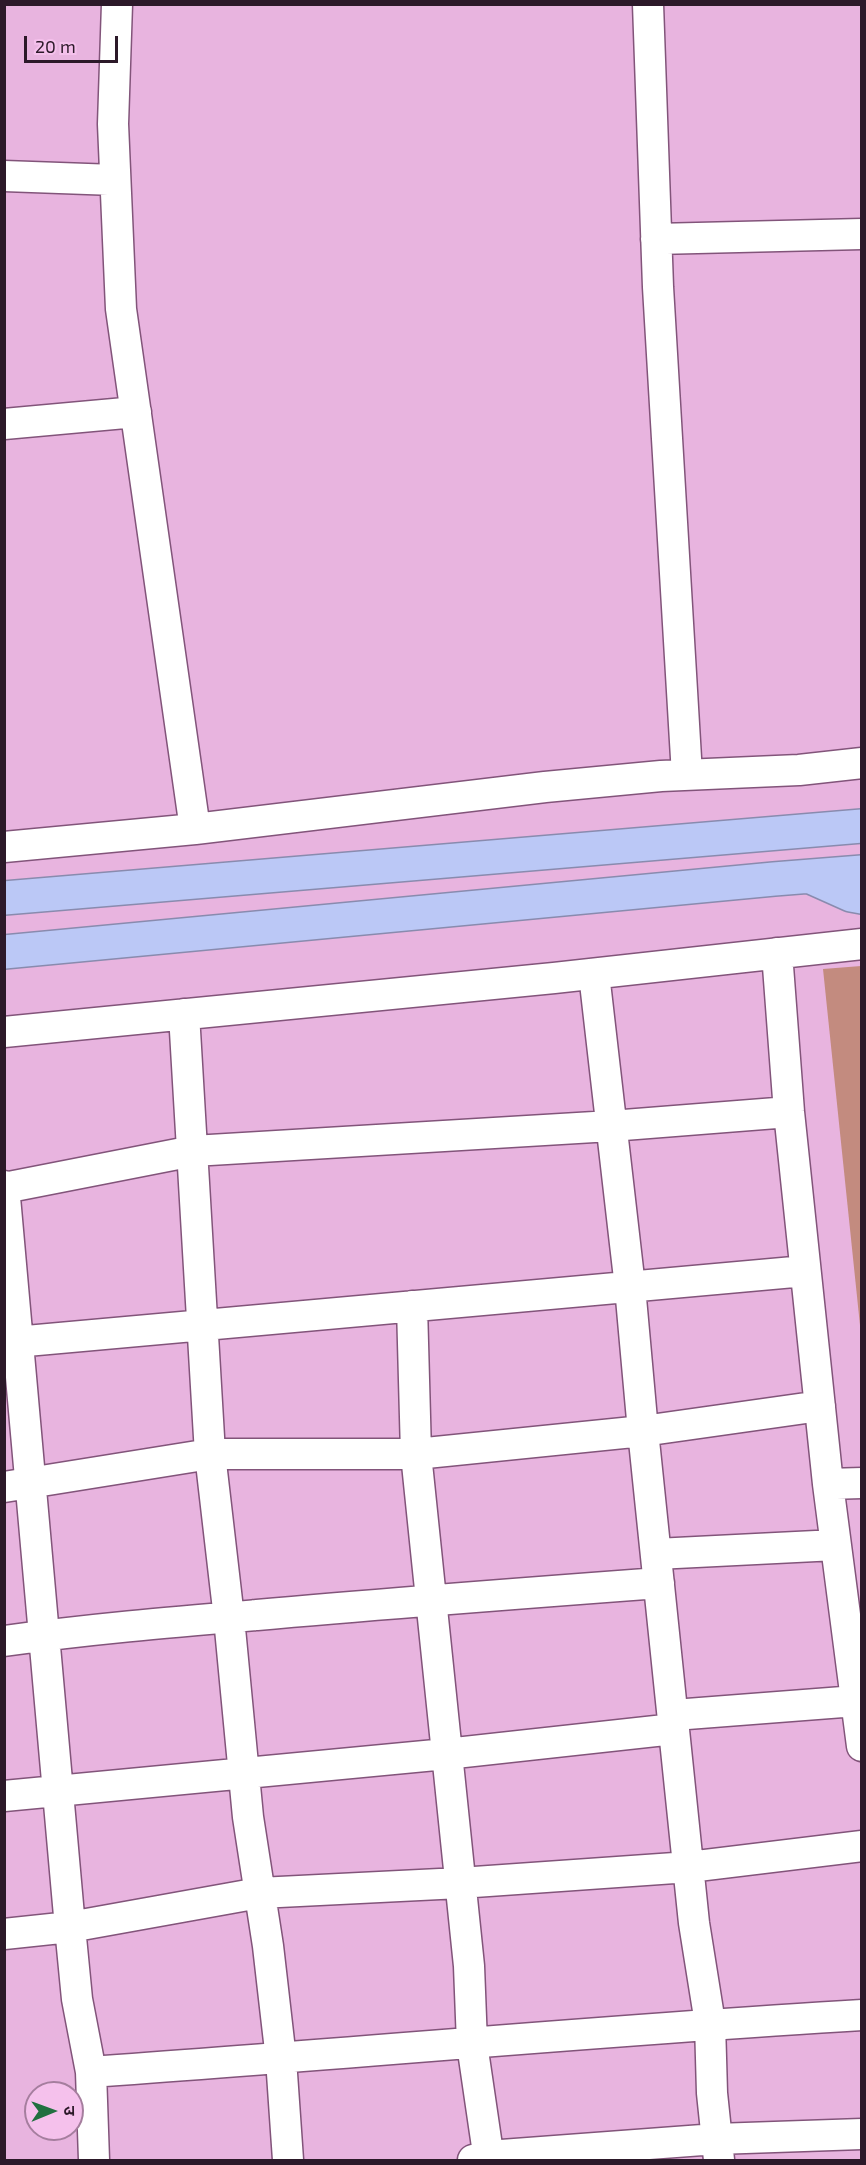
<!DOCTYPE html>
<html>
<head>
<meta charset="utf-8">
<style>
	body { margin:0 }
	#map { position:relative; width:866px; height:2165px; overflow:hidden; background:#e8b4df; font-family:"Exo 2","Noto Sans Devanagari",sans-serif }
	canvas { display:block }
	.frame { position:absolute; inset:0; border:6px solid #2c1929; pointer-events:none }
	.north { position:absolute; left:24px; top:2081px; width:60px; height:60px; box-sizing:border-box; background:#f5c1ec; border:2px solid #a57e9e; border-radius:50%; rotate:89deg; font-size:16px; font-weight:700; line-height:24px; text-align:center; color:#2c1929 }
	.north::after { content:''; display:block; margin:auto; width:21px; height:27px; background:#217040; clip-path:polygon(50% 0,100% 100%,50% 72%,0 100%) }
	.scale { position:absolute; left:24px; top:36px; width:94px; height:27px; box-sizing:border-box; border:3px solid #2c1929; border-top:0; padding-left:8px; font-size:18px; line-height:21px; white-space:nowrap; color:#2c1929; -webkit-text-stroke:4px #f5c1ec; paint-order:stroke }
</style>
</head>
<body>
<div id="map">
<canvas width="866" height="2165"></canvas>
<div class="frame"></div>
<div class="north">उ</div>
<div class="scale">20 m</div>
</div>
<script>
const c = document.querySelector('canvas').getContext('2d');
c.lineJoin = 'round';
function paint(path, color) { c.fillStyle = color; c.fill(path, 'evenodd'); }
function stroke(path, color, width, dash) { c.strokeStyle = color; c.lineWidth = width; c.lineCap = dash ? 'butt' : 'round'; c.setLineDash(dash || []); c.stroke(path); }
const green = new Path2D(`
	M861,966H862L861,1335L823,969Z`);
const minor = new Path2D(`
	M117,4L113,124L121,309L195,829
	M648,4L658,287L687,775
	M4,176L115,180
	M656,239L862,234
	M4,424L136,412
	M4,847L195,829L545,787L661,776L799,770L862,763
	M777,953L789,1112L828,1484L862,1746
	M594,974L630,1287L643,1431L820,1406
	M184,1014L210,1454L229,1618L248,1817L268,1946L281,2059L288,2160
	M4,1032L554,978L862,944
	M4,1186L70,1927L259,1893L460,1883L689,1867L862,1846
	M4,1188L193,1151L611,1126L789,1112
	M4,1343L805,1271
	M828,1484L862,1483
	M4,1487L210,1454H416L412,1306
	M656,1554L836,1545
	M4,1641C88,1629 173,1622 257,1615C391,1603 525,1593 659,1583
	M674,1715L856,1701
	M4,1796L446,1754L674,1729
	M4,1934L70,1927L77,1999L91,2072L94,2160
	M91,2072C348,2054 604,2030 862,2015
	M473,2160L488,2156L716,2139L862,2134
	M489,2160L472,2044L469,1966L416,1454L643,1431L694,1923L710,2023L712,2093L719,2160`);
const highway = new Path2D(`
	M813,878L851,895L862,897
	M4,898L862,826
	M4,952L774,879L862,872`);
paint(green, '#c38b7f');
stroke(minor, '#82547a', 33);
stroke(highway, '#898bae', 36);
stroke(minor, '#fff', 30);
stroke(highway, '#bbc8f6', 33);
</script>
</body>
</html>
